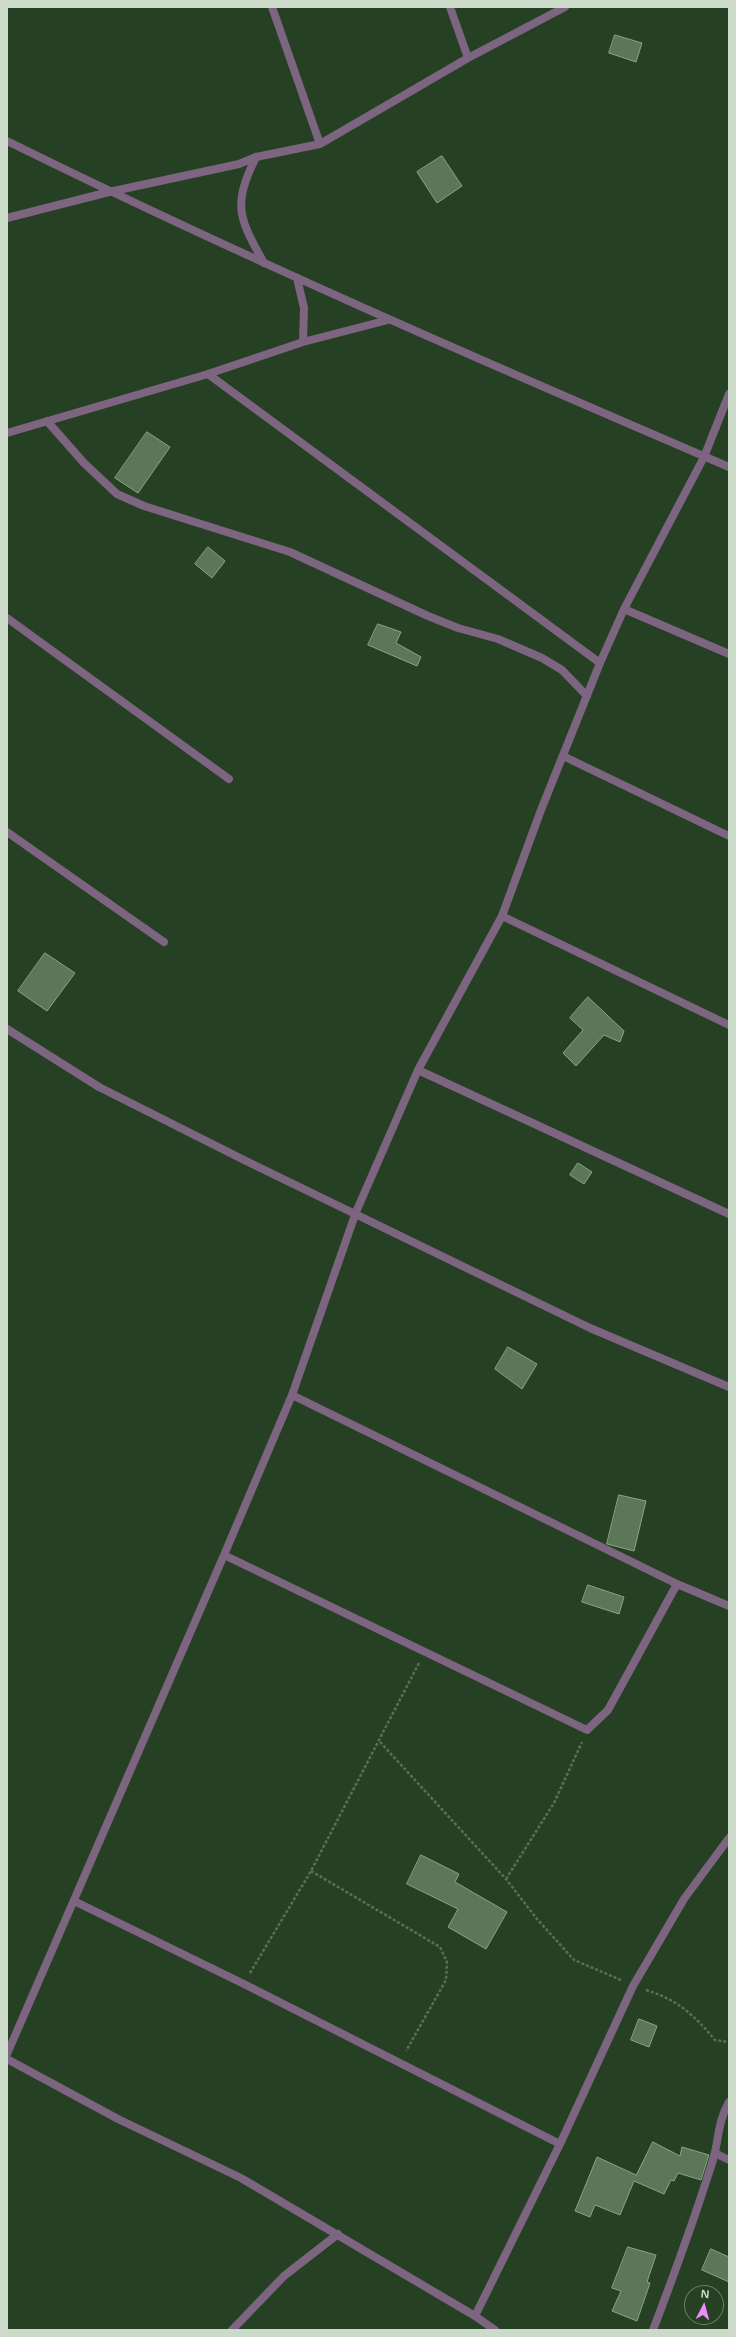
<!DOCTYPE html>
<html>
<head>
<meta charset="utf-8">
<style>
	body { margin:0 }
	#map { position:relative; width:736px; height:2337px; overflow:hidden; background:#264023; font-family:"Open Sans",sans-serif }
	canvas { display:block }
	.frame { position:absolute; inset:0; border:8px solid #cbdac9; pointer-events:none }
	.north { position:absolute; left:684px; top:2285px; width:40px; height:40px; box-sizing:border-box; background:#264023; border:1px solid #687e65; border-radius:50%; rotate:6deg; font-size:11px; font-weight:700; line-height:16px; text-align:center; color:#cbdac9 }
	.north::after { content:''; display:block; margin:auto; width:14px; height:18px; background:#ec8cfb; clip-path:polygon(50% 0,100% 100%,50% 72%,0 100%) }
</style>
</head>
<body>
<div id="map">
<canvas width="736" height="2337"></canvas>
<div class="frame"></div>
<div class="north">N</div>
</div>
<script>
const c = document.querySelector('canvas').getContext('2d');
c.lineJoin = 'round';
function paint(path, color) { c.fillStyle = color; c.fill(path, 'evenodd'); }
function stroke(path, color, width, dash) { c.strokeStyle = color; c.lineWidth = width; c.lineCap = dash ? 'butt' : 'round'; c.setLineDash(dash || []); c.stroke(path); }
const building = new Path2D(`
	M615,35L642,43L636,62L609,53Z
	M442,156L462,186L437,203L417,172Z
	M147,432L170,447L138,493L115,478Z
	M208,547L225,561L212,578L195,564Z
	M378,624L401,632L396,643L421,657L417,666L368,645Z
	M45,953L75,973L47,1011L18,991Z
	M588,997L624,1031L620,1042L604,1035L576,1066L563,1053L583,1030L570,1018Z
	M578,1163L592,1172L584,1184L570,1175Z
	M508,1347L537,1364L522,1389L495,1369Z
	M619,1495L646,1501L634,1551L607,1544Z
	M588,1585L624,1597L619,1614L582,1602Z
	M421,1855L459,1874L455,1882L507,1912L486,1949L448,1927L458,1909L407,1884Z
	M639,2019L657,2026L649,2047L631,2040Z
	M653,2142L680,2156L682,2147L709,2155L701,2180L678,2173L674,2181L671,2180L664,2194L634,2181L620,2215L595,2205L590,2217L575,2211L597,2157L636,2175Z
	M628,2247L656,2255L647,2282L650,2283L637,2321L612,2311L621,2291L612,2288Z
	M711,2249L729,2257V2282L702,2270Z`);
const path = new Path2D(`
	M380,1742L506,1879L537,1919L574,1960L621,1980
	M311,1871L440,1947L447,1962L446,1980L406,2051
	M506,1879L554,1803L582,1742
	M250,1973L311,1871L419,1663
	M646,1990C678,2000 694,2015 715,2040L729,2042`);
const minor = new Path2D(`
	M272,7L320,144
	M450,7L468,58
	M7,141C244,258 487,363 729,467
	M256,157C232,206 239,218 264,263
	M7,218L109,192L239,164L256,157L320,144L468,58L565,7
	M297,278L304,308L303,342
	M208,374L600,663
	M47,421L84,463L117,494L144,506L290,552L428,616L458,628L498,639L542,658L562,670L587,696
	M7,433L208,374L303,342L388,320
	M624,609L729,654
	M7,618L229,779
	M563,756L729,836
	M7,832L164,942
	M502,916L729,1025
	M7,1029L99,1087L246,1161L590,1328L729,1387
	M418,1070L729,1214
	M292,1395L677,1584L729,1606
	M224,1555L587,1730L608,1710L677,1584
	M74,1901L244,1984L560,2144
	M7,2054L224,1555L292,1395L356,1212L418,1070L502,916L541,810L600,663L624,609L704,457L729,394
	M7,2059L118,2119L241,2178L475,2316L495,2330
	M715,2153L729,2160
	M475,2316L560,2144L633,1986L684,1899L729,1838
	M232,2330L284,2276L338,2234
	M653,2330C674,2275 694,2220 712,2163C719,2143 717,2122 729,2102`);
paint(building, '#5b7758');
stroke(building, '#87a584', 1);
stroke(path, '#596f56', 2.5, [3, 2]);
stroke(minor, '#7d6481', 8);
</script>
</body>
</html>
